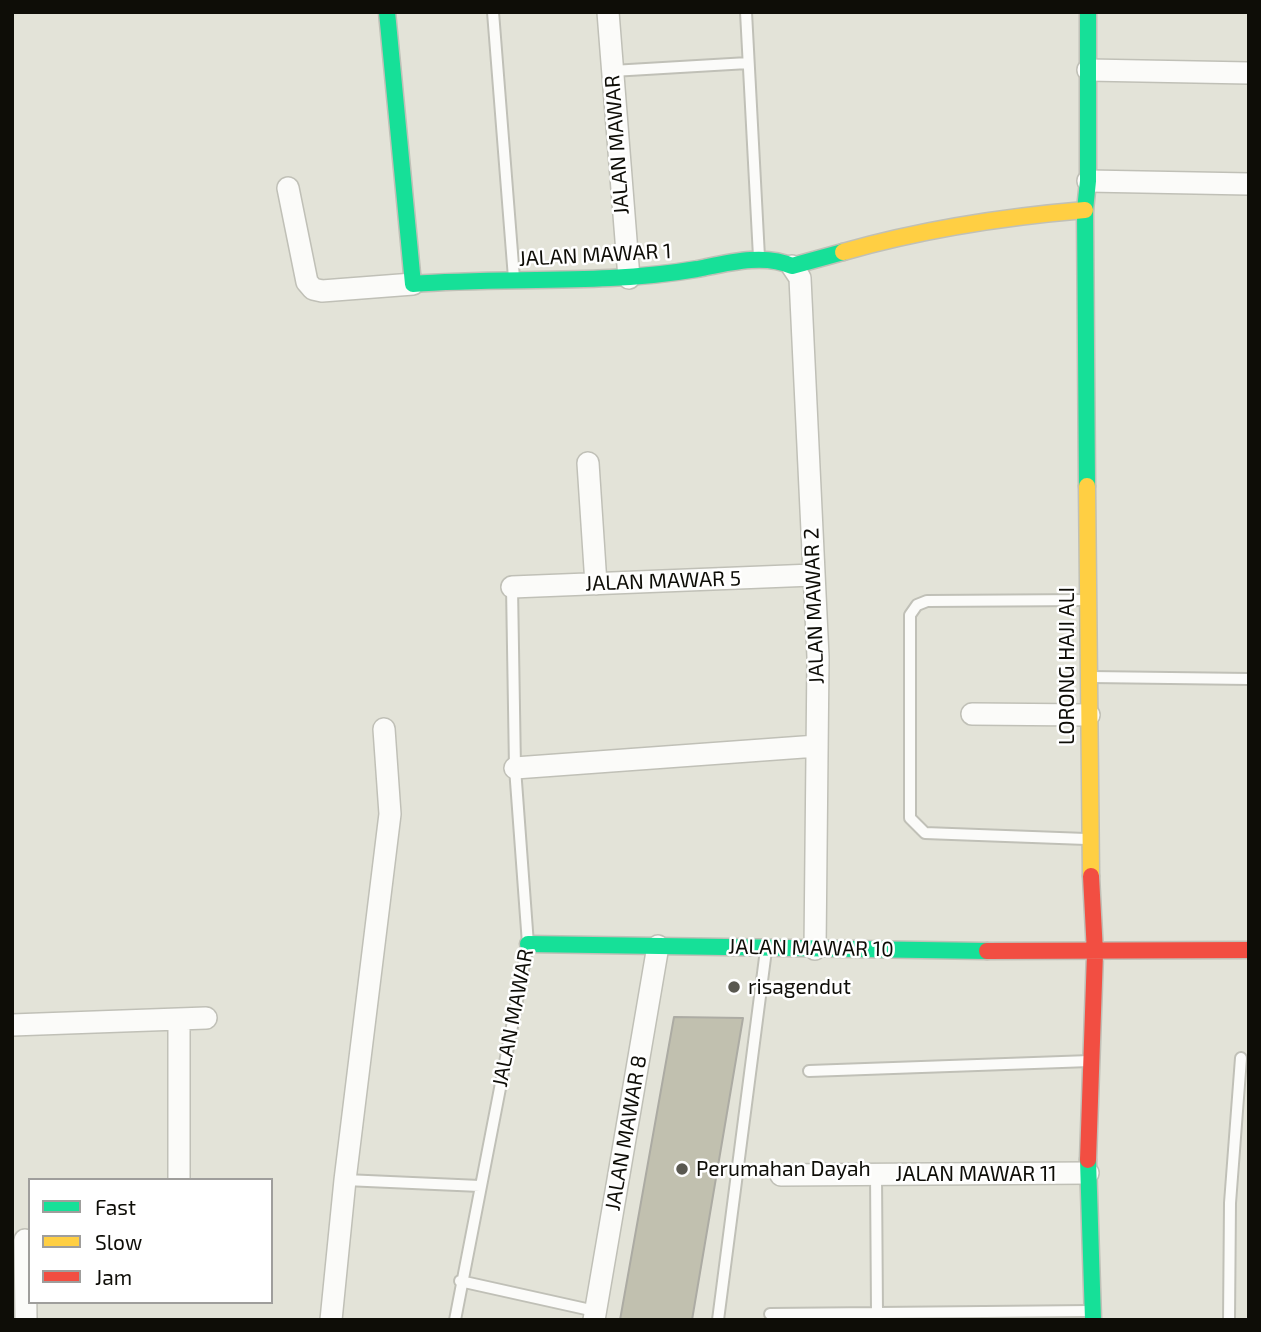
<!DOCTYPE html>
<html>
<head>
<meta charset="utf-8">
<style>
	body { margin:0 }
	#map { position:relative; width:1261px; height:1332px; overflow:hidden; background:#e3e3d8; font-family:"Exo 2",sans-serif }
	canvas { display:block }
	.frame { position:absolute; inset:0; border:14px solid #0e0d07; pointer-events:none }
	.legend { position:absolute; left:28px; top:1178px; width:245px; height:126px; box-sizing:border-box; background:#fff; border:2px solid #9f9e9c; margin:0; padding:9px 12px; list-style:none; font-size:21px; color:#0e0d07 }
	.legend li { display:flex; align-items:center; gap:14px; height:35px }
	.legend b { width:35px; border:2px solid #9f9e9c }
</style>
</head>
<body>
<div id="map">
<canvas width="1261" height="1332"></canvas>
<div class="frame"></div>
<ul class="legend">
<li><b style="height:9px;background:#16e098"></b>Fast</li>
<li><b style="height:9px;background:#ffcf43"></b>Slow</li>
<li><b style="height:9px;background:#f24e42"></b>Jam</li>
</ul>
</div>
<script>
const c = document.querySelector('canvas').getContext('2d');
c.lineJoin = 'round';
function paint(path, color) { c.fillStyle = color; c.fill(path, 'evenodd'); }
function stroke(path, color, width, dash) { c.strokeStyle = color; c.lineWidth = width; c.lineCap = dash ? 'butt' : 'round'; c.setLineDash(dash || []); c.stroke(path); }
function label(font, color, halo, rows, align = 'center') {
  c.font = font + ' "Exo 2",sans-serif'; c.lineWidth = 5; c.setLineDash([]); c.textBaseline = 'middle'; c.strokeStyle = halo; c.fillStyle = color; for (const [text, x, y, turn = 0] of rows) {
    c.save(); c.translate(x, y); c.rotate((+turn || 0) * Math.PI / 180); c.textAlign = isNaN(turn) ? turn : align; if (halo) c.strokeText(text, 0, 0); c.fillText(text, 0, 0); c.restore();
  }
}
const building = new Path2D(`
	M674,1017L743,1018L692,1320H620Z`);
const lane = new Path2D(`
	M493,12L514,278
	M746,12L759,257
	M612,71L748,63
	M1086,600L927,601L917,605L910,615V818L925,833L1086,839
	M1091,677L1249,679
	M809,1071L1090,1061
	M876,1174L877,1313
	M345,1180L480,1186
	M460,1281L595,1311
	M770,1314L1091,1311
	M455,1320L528,944L515,768L512,587
	M718,1320L766,950
	M1229,1320L1230,1203L1241,1058`);
const street = new Path2D(`
	M608,12L629,278
	M1088,70L1249,73
	M1088,181L1249,184
	M288,188L307,282L313,289L322,291L413,284
	M792,266L800,278L818,657L815,949
	M588,463L596,584
	M512,587L813,575
	M972,714L1089,715
	M515,768L817,746
	M179,1019V1180
	M12,1025L206,1018
	M781,1175L1088,1173
	M25,1240L26,1320
	M331,1320L345,1180L390,814L384,729
	M594,1320L658,946`);
const fast = new Path2D(`
	M387,12L413,284C507,277 604,285 697,269C727,263 764,253 792,266L843,252
	M1087,486L1085,210L1088,181V12
	M528,944L987,951
	M1088,1160L1093,1320`);
const slow = new Path2D(`
	M843,252C923,229 1002,217 1085,210
	M1087,486L1091,876`);
const jam = new Path2D(`
	M987,951L1249,950
	M1088,1160L1095,953L1091,876`);
const markers = [
	[734,987,7,"#595850"],
	[682,1169,7,"#595850"]
];
const streetNames = [
	["JALAN MAWAR",617,145,-94],
	["JALAN MAWAR 1",595,255,-3],
	["JALAN MAWAR 5",663,581,-2],
	["JALAN MAWAR 2",814,606,-92],
	["LORONG HAJI ALI",1067,666,-90],
	["JALAN MAWAR 10",811,948,1],
	["JALAN MAWAR",513,1018,-79],
	["JALAN MAWAR 8",626,1133,-80],
	["JALAN MAWAR 11",976,1174]
];
const poiNames = [
	["risagendut",748,987],
	["Perumahan Dayah",696,1169]
];
paint(building, '#c1c0af');
stroke(building, '#acaba3', 2);
stroke(lane, '#c0c0b7', 14);
stroke(street, '#c0c0b7', 24);
stroke(fast, '#c0c0b7', 19);
stroke(slow, '#c0c0b7', 19);
stroke(jam, '#c0c0b7', 19);
stroke(lane, '#fbfbf9', 10);
stroke(street, '#fbfbf9', 21);
stroke(fast, '#16e098', 16);
stroke(slow, '#ffcf43', 16);
stroke(jam, '#f24e42', 16);
for (const [x, y, r, color] of markers) { const dot = new Path2D(); dot.arc(x, y, r, 0, 2 * Math.PI); c.fillStyle = color; c.fill(dot); stroke(dot, '#fff', 2.5); }
label('21px', '#0e0d07', '#fff', streetNames);
label('21px', '#0e0d07', '#fff', poiNames, 'left');
</script>
</body>
</html>
